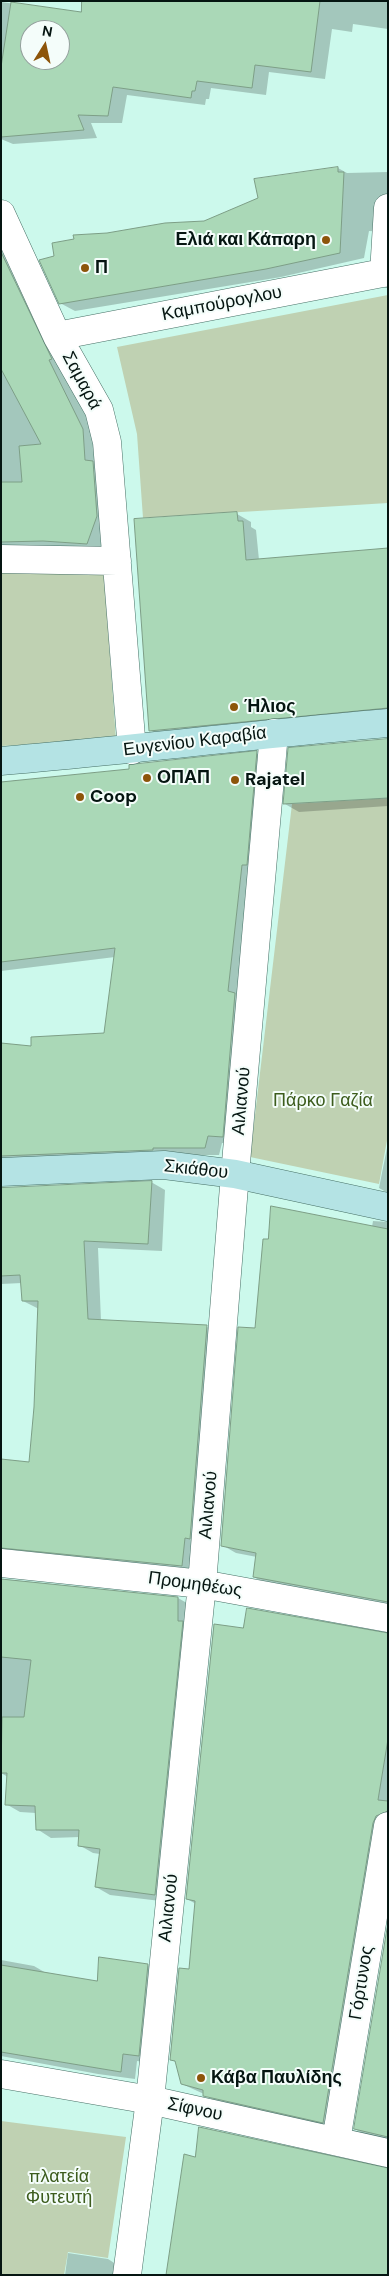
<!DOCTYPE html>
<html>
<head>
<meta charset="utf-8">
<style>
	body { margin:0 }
	#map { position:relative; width:389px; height:2276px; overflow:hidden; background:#ccf9ec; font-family:"DM Sans",sans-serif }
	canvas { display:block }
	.frame { position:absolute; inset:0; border:2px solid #051511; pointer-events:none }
	.north { position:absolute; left:20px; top:20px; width:50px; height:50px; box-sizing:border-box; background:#f4fdfa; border:1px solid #94a09d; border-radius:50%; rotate:10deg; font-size:14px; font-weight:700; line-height:20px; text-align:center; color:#051511 }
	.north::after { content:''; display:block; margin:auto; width:18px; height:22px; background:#8d550a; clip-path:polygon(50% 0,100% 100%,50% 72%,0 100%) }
</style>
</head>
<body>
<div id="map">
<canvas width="389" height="2276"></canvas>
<div class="frame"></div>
<div class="north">N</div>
</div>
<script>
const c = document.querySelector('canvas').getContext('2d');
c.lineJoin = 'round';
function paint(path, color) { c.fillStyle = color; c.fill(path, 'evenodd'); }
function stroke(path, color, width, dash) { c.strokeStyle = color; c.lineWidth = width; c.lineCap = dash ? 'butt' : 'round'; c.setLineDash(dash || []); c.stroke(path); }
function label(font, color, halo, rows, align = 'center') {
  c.font = font + ' "DM Sans",sans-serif'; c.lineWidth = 4; c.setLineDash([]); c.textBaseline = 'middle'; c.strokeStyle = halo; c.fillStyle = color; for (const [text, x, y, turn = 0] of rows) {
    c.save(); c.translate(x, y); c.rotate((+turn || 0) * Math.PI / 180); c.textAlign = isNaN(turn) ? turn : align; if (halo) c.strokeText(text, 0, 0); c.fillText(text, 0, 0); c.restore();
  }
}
const green = new Path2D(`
	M388,295V503L143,518L137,434L117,347Z
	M1,570L104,571L116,740L1,746Z
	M388,798V1135L379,1184L250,1157L292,804Z
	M1,2121L126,2137L108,2258L68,2252L64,2275H1Z`);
const shadow = new Path2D(`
	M84,1H388V29L353,24L352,32L332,29L325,79L269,72L266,95L211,88L209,99H206L205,105L127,95L122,123H91L97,138L13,144L1,139V2L82,13ZM30,30H60V60H30Z
	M338,168L347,173L388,172V211L385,232L369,231L364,258L281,277L75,311L60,303L55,257L107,234L204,222L259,198L256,180Z
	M1,240L97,438L111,525L101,552L1,548Z
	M237,514L251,522V527L256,530L259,560L388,549V716L164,738L150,730Z
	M388,740V806L299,812L285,804Z
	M256,753L270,761L236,1144L222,1143L219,1155H167L1,1172V1045L32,1048L105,1034L115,957L1,971V782L130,770Z
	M387,1148H388V1193L379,1188Z
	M151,1182L165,1190L162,1251L98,1248L101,1321L207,1327L221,1335L195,1573L1,1565V1460L30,1463L35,1407L39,1309L23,1301L22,1283L1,1284V1188Z
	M373,1221L388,1222V1607L268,1585L254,1577L257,1557L236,1553L222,1545L256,1329L372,1227Z
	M1,1579L178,1598L192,1606L169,1902L110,1895L96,1887L100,1854L93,1853L79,1845L80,1837L51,1838L37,1829L36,1813L20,1812L6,1804L8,1777L1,1773Z
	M244,1629L388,1634V1829L337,2130L218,2103L204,2094L182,2084L177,2063L171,2059L190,1971L196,1904L187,1899Z
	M388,1931V2141L369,2137L355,2129Z
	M1,1960L34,1966L46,1973L98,1982L148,1965L161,1973L152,2063L137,2061L135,2079L98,2074L1,2056Z
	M68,2253L108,2259L119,2266L118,2275H65Z`);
const building = new Path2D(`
	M82,1H320L311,72L255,65L252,88L197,81L195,91H192L191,98L113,87L108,116L78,115L84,130L1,137V67L11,2L81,12ZM30,30H60V60H30Z
	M338,167V172H344L340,253L266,269L59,304L39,260L54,256L52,243L74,239L73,235L107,233L165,223L204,221L258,198L254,179Z
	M1,252L52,359L49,360L83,429L85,460L93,461L97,516L87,544L43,541L1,542V482H22L19,446L41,444L1,369Z
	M237,512L238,521H243L246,560L388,548V708L149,731L134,519Z
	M388,739V798L283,804L288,748Z
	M257,751L247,865H242L228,991L235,993L223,1137L208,1136L205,1148H153V1150L1,1156V1043L31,1046V1037L104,1033L115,948L1,962V782L129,769V765Z
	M152,1181L148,1244L84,1241L88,1319L207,1325L190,1539L185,1538L182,1566L1,1548V1459L29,1462L34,1407L38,1301H22L20,1275L1,1276V1188Z
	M271,1206L388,1229V1602L253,1577L256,1553L221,1546L238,1327L255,1328L263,1239H268Z
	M1,1579L178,1597V1621H183L155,1895L95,1887L100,1849L78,1846L79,1830H36L35,1806L5,1805L7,1773H1L2,1717H24L31,1660L1,1657Z
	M247,1608L388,1633V1739L378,1800L388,1801V1811L376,1816L373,1823L323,2123L203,2096V2090L181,2084L175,2061L170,2060L179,1968L189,1969L195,1901L186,1899L214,1624L243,1628Z
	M388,1923V2137L354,2129Z
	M99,1957L148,1964L139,2056L123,2054L121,2072L1,2052V1965L97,1981Z
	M199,2127L388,2168V2275H166L184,2154L195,2157Z`);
const street = new Path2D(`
	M1,214L57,336L99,410L107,442L132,750
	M384,273L388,208
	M57,336L388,272
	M1,559L117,561
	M1,1563L202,1584L388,1618
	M1,2074L150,2100L388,2153
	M336,2141L388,1826
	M127,2275L150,2100L202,1584L235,1174L274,733`);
const secondary = new Path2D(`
	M1,761C130,750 259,734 388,723
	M1,1172L164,1165L235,1174L388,1207`);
const markers = [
	[326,240,5,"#8d550a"],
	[85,268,5,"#8d550a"],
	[234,707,5,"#8d550a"],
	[147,778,5,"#8d550a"],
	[235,780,5,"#8d550a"],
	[80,797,5,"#8d550a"],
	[201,2078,5,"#8d550a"]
];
const poiNames = [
	["Ελιά και Κάπαρη",316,240,"right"],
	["Π",95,268],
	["Ήλιος",244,707],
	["ΟΠΑΠ",157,778],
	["Rajatel",245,780],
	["Coop",90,797],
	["Κάβα Παυλίδης",211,2078]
];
const streetNames = [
	["Καμπούρογλου",222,304,-11],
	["Σαμαρά",81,381,62],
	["Ευγενίου Καραβία",195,742,-7],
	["Αιλιανού",242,1101,-85],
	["Σκιάθου",196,1170,6],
	["Αιλιανού",209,1505,-85],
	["Προμηθέως",195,1585,8],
	["Αιλιανού",169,1908,-84],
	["Γόρτυνος",362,1983,-81],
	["Σίφνου",195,2110,12]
];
const parkNames = [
	["Πάρκο Γαζία",323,1101],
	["πλατεία",59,2177],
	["Φυτευτή",59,2198]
];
paint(green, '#bfd1b2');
paint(shadow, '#0003');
paint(building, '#aad8b7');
stroke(building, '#7d9e86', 1);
stroke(street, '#477066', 29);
stroke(secondary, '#477066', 29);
stroke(street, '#fff', 28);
stroke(secondary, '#b4e3e4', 28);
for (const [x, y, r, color] of markers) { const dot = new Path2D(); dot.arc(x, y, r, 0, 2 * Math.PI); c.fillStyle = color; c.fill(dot); stroke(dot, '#f4fdfa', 2); }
label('bold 18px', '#051511', '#f4fdfa', poiNames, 'left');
label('18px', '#051511', '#f4fdfa', streetNames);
label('18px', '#3c5c1d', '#f4fdfa', parkNames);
</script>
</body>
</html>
